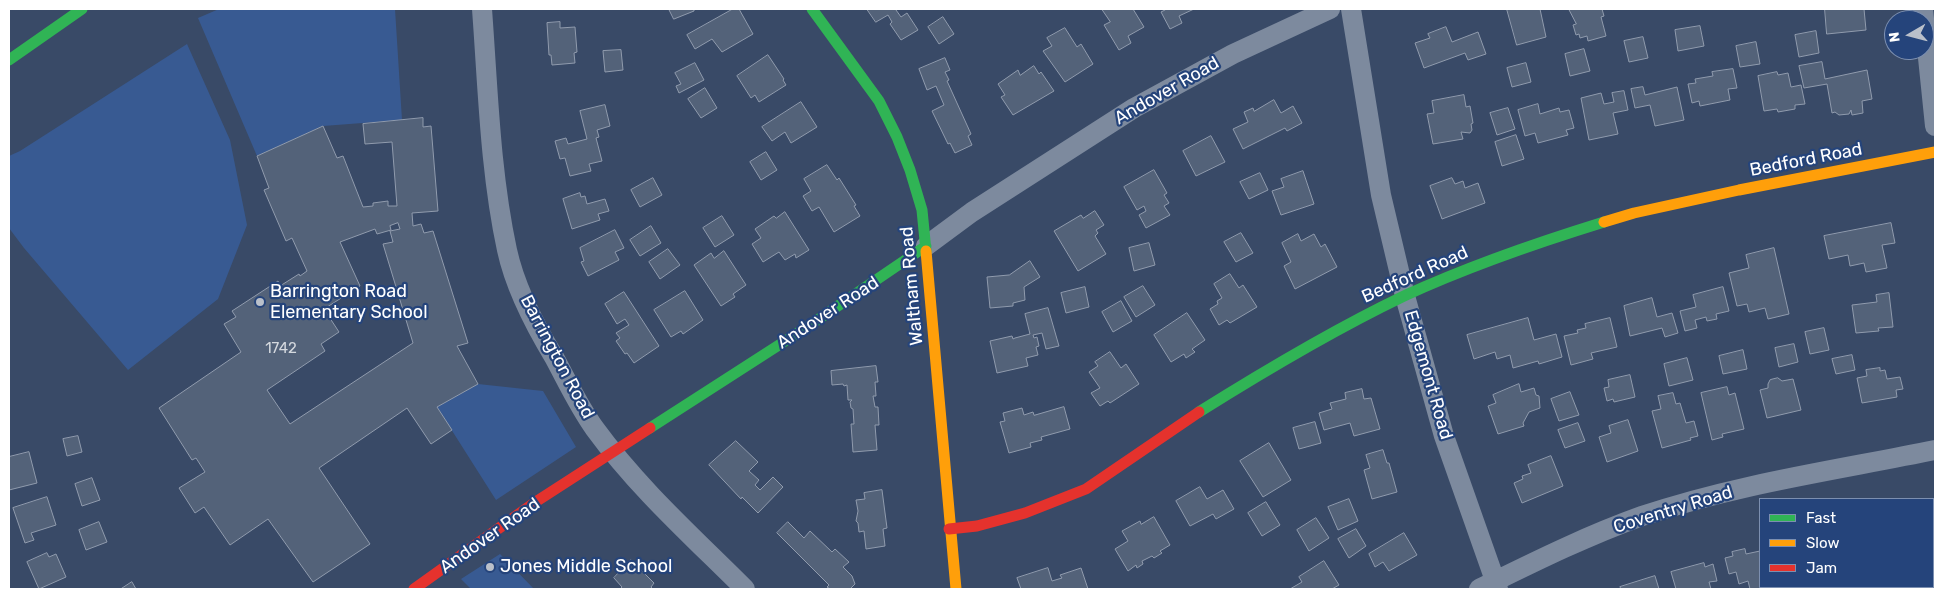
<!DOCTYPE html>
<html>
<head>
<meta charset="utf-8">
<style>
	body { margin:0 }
	#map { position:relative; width:1944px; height:598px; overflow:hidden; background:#394a67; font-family:Rubik,sans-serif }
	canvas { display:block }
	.frame { position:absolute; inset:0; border:10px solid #fff; pointer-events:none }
	.legend { position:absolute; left:1759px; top:498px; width:175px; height:90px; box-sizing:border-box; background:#25447b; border:1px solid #7c8fb0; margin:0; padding:6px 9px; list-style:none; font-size:15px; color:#fff }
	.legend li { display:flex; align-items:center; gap:10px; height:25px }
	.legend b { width:25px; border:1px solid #7c8fb0 }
	.north { position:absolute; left:1884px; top:10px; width:50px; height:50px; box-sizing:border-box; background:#25447b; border:1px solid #7c8fb0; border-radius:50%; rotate:262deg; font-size:14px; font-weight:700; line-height:20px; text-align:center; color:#fff }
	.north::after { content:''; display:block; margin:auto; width:18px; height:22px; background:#bac0ca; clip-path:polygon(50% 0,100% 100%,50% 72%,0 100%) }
</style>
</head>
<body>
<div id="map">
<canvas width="1944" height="598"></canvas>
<div class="frame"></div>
<ul class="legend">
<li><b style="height:6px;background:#30b455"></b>Fast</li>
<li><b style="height:6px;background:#ff9f0a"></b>Slow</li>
<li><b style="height:6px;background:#e5322d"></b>Jam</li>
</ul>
<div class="north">N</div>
</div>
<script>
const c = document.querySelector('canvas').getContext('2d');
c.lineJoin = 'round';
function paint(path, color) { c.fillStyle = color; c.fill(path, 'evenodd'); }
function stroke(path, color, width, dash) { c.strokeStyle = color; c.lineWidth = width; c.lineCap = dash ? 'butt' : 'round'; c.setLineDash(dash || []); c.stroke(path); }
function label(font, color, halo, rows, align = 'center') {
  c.font = font + ' Rubik,sans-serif'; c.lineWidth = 4.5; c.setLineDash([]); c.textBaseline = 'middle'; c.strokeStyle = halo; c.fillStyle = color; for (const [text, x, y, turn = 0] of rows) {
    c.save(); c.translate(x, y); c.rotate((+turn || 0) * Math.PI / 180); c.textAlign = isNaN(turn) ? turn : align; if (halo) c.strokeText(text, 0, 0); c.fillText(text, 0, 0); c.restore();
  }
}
const green = new Path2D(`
	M219,9H395L402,120L323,126L257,156L198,18Z
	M187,44L230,140L247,225L218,299L128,370L24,248L9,228V156L20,151Z
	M478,384L543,391L576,447L496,500L437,407Z
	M500,554L534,589H471L461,579Z`);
const building = new Path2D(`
	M669,9H694V11L674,19Z
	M733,9H739L753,34L722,52L712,39L695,49L687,35Z
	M867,9H897L896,10L901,17L907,13L918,30L901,40L890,24L892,22L888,15L876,22Z
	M1102,9H1133L1144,27L1128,36L1131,43L1119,50L1104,25L1110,22Z
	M1165,9H1194L1179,16L1182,23L1170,29L1161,12L1165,10Z
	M1507,9H1540L1546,37L1517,45Z
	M1569,9H1602L1604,16L1601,17L1606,36L1588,41L1587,36L1580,38L1579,34L1576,35L1573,25L1576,24Z
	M1825,9H1864L1866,30L1827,34Z
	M943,17L954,34L939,44L928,27Z
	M560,22V28L575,27L577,52L574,53L575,63L552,65L551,55H549L547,23Z
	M1700,26L1704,46L1678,51L1675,30Z
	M1446,27L1452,42L1478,32L1486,54L1468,60L1465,53L1424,68L1415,43L1430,38L1428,34Z
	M1065,28L1077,47L1081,44L1093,64L1065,82L1043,51L1052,46L1047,38Z
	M1816,31L1819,53L1799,57L1795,35Z
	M1643,37L1648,58L1629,62L1624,41Z
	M1756,42L1760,64L1740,67L1736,46Z
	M1584,49L1590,71L1570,76L1565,54Z
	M621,50L623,70L605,72L603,51Z
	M768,55L784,79L783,80L786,85L759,102L755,95L751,98L737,76Z
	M945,58L950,70L945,72L949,80L947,81L971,134L968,136L972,145L955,153L950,143L948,144L932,111L944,105L936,86L927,90L919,69Z
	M1822,62L1825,79L1867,70L1872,99L1862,101L1863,113L1852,115L1851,110L1849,114L1839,115L1835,112L1832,113L1827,84L1804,88L1799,66Z
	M695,63L704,80L679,93L676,86L681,84L675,73Z
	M1526,63L1531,82L1512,87L1507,68Z
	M1034,66L1039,74L1041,72L1054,91L1013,115L1001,97L1005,95L998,84L1018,70L1020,75Z
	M1733,69L1737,88L1728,89L1730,100L1700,106L1699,101L1692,103L1688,84L1696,83L1695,79L1713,76L1712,72Z
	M1777,72L1778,75L1788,73L1791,87L1801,85L1805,104L1795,105V109L1778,112L1777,109L1764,111L1758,76Z
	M1643,87L1645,95L1677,87L1684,120L1655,126L1650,105L1635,108L1631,89Z
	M705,88L717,108L701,118L688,99Z
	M1624,91L1628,110L1613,113L1618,134L1589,140L1581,98L1601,93L1604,104L1614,102L1612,93Z
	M1464,95L1466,107L1470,106L1473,123L1471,124L1472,130L1470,133L1461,132L1463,139L1433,144L1427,114L1434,113L1432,101Z
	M1274,100L1281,113L1293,106L1302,123L1287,131L1285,128L1243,149L1233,129L1248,122L1244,112L1253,108L1254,111Z
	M801,102L817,127L791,143L785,132L772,141L762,127Z
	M1538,104L1540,114L1559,108L1560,112L1569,110L1574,128L1566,130L1568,135L1538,143L1535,133L1525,136L1518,110Z
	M605,105L610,126L597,130L599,137L596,138L602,161L589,164L591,171L570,176L565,158L560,159L555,141L566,138L568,144L587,139L580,111Z
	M1508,108L1515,129L1497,135L1490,113Z
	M423,118V127L431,126L438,211L412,213L413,226L421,224L424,233L433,231L468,343L457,346L478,384L437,407L452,430L431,444L407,408L319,468L370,544L313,582L268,519L230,545L204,507L195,513L179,488L205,472L196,458L192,460L159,408L241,352L224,324L236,317L232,311L278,281L280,286L299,274L300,276L307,271L292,238L286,241L264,190L269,188L257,156L323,126L337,158L343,156L363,207L373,206V203L388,201V206H397L392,142L365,144L363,124ZM398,223L400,229L390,231L393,242L383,244L413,343L290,424L267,390L325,351L321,344L339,332L324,309L360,286L340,242L375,229L377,234L391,230L390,226Z
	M1516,135L1524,159L1502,166L1495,142Z
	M1211,136L1225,162L1196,176L1183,151Z
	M766,152L777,170L761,180L750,162Z
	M827,165L837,180L839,178L856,205L854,206L860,216L834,232L819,207L812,211L803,196L811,191L804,179Z
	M1154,170L1167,193L1164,195L1169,203L1164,206L1170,215L1146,228L1139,215L1146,211L1144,206L1137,210L1124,187Z
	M1303,171L1314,204L1281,215L1272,191L1284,187L1281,179Z
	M1260,173L1268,190L1249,199L1240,182Z
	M653,178L662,195L640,207L631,190Z
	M1452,178L1455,184L1463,181L1465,188L1478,183L1485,203L1442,219L1430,186Z
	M580,193L581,197L585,196L587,204L605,199L609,211L598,214L600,220L572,229L563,199Z
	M1095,211L1104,225L1096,230L1098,233L1095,236L1106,254L1078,271L1054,231L1081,215L1083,218Z
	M785,212L809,250L796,258L795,254L785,260L779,252L763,262L752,244L761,238L755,229L774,216L776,218Z
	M722,216L734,235L715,247L703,228Z
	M1891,223L1895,243L1882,245L1887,268L1866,272L1864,263L1850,266L1848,255L1829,259L1824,236Z
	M651,226L661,243L640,256L630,240Z
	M615,230L624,248L615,252L619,260L588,276L581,262L584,261L580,248Z
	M1241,233L1253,253L1236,262L1224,242Z
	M1298,234L1301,241L1314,234L1321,247L1325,244L1337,267L1295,289L1284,266L1291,262L1282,243Z
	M1149,243L1155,265L1134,271L1129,248Z
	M1774,248L1789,314L1768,319L1765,308L1749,312L1747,304L1737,306L1729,273L1749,268L1746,255Z
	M668,249L680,265L660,279L649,262Z
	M724,251L746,285L733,294L735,297L721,306L694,265L711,253L714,258Z
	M1030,261L1040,277L1024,287L1025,300L1013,303V306L990,308L987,277L1009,275Z
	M1230,274L1239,288L1243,285L1257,307L1230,323L1227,320L1219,325L1210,309L1218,304L1217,301L1222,298L1214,284Z
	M1143,286L1155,305L1136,317L1124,297Z
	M1085,287L1089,307L1066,313L1061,293Z
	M1723,287L1729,311L1716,314L1717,319L1707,321L1706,317L1695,320L1697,328L1685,331L1680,311L1696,307L1693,295Z
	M685,291L703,320L683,334L681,331L671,337L654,310Z
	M624,292L659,346L634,363L627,353L625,354L616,341L620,338L616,333L629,325L625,319L617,324L605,304Z
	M1889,293L1893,327L1878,328L1879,331L1856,333L1852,305L1877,302L1876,295Z
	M1652,298L1657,317L1672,313L1678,333L1665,337L1662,328L1630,336L1624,306Z
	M1121,301L1132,321L1113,332L1102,312Z
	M1048,308L1059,346L1046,349L1042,333L1033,335L1034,338L1037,337L1039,346L1036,347L1038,355L1026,358L1028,366L997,373L990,341L1012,336L1013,339L1015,338L1030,334L1025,314Z
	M1187,313L1205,340L1192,349L1195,352L1186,358L1184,354L1171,362L1154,335Z
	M1528,318L1534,340L1556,334L1562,357L1539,364L1538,361L1513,368L1510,355L1497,359L1495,352L1474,359L1467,335Z
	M1610,318L1617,347L1591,353L1593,359L1571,365L1564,336L1578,333L1577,330L1586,328L1585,324Z
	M1824,328L1829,350L1810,354L1805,332Z
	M1794,344L1798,362L1779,367L1775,348Z
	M1743,350L1747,369L1723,374L1719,356Z
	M1110,352L1121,368L1126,364L1139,384L1110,403L1108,401L1100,406L1091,393L1100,388L1089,372L1098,366L1095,362Z
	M1852,355L1855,370L1836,374L1832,359Z
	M1687,358L1693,380L1669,386L1664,364Z
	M876,366L878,382H875L876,396H873L875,407H878L879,425H875L877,450L853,452L851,424H854L853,409L851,408L850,402L852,400H848L847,385L844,386L843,384L832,385L831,371Z
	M1880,368V371L1885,370L1887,379L1900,377L1903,389L1896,390L1897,397L1862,403L1857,378L1867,376L1866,370Z
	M1630,375L1635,397L1614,402L1613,399L1607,401L1604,388L1609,387L1608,380Z
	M1778,378L1782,381L1793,379L1801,410L1767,418L1760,390L1768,388V384L1770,380Z
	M1519,384L1521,392L1534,388L1536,395L1539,396L1540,408L1529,412L1523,423L1524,426L1498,434L1488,406L1496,403L1493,395Z
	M1727,387L1729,395L1735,393L1744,429L1722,434L1723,437L1712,440L1701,393Z
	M1362,389L1364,399L1371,398L1380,429L1354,436L1350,423L1324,430L1319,413L1332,409L1330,403L1346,399L1345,393Z
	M1570,392L1579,415L1559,421L1551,399Z
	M1673,393L1676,404L1680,403L1686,423L1694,421L1698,436L1690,438L1691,440L1662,448L1652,411L1661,409L1658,396Z
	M1064,407L1070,429L1041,437L1042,440L1030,443L1031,447L1009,453L1000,422L1005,421L1003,413L1022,408L1024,415L1033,412L1034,415Z
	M1628,420L1638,451L1607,462L1599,437L1611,433L1609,426Z
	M1315,422L1321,443L1299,449L1293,428Z
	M1578,423L1585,441L1565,448L1558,430Z
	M78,436L82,452L67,456L63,439Z
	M736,441L758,462L749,471L759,480L755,485L760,490L773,477L783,487L758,513L742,497L741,499L709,465Z
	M1269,443L1291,480L1263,497L1240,461Z
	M1383,450L1387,463H1389L1397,492L1372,499L1364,470L1370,468L1366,455Z
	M29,452L37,483L9,490V457Z
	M1551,456L1563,486L1522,503L1514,483L1523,479L1522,476L1531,473L1528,465Z
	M92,478L100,500L82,506L75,484Z
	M1200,487L1207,499L1223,490L1234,509L1216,519L1213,514L1190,526L1176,501Z
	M882,490L887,528L883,529L885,546L866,549L864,531L859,532L858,523L856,521L858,511L856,500L865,499L864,493Z
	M47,497L56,525L31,533L34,540L25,543L13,508Z
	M1349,499L1358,521L1338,530L1328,507Z
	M1266,502L1280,525L1262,536L1248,513Z
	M1154,517L1170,545L1160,551L1162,553L1154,558L1152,556L1142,561L1143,564L1137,568L1136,565L1128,571L1115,549L1128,541L1122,531L1140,521L1141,524Z
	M1316,518L1329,538L1309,551L1297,530Z
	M99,522L107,542L86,550L79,530Z
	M788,522L804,538L810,531L832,552L835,549L849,562L843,567L852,576L855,584L850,589H830L827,587L829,585L777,533Z
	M1356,529L1366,546L1349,558L1338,539Z
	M1404,533L1417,555L1389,571L1383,562L1375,567L1369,554Z
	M1745,549L1746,554L1760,551V587H1772L1773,589H1750L1748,581L1739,584L1736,572L1729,574L1725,558L1733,556L1732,552Z
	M47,553L49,557L56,554L66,577L39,589L27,562Z
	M631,560L654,583L651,587L653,589H620L622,587L614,578Z
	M1324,561L1339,585L1332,589H1290L1302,582L1299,577Z
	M1704,563L1705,567L1713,564L1717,581L1709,582L1711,589H1676L1671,572Z
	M1048,568L1052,581L1062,578L1060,575L1081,568L1088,589H1021L1017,578Z
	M1655,576L1659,589H1621L1620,587Z
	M132,582L136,589H121Z`);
const street = new Path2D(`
	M482,9C488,89 490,171 507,250C515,287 534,324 554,357C567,381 579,407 595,429C638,488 694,538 745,589
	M1351,9L1381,195L1405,296L1444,436L1498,589
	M1923,9L1935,126
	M926,246L972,212L1134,108L1233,54L1330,9
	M1479,589C1532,563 1586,536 1642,516C1737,484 1837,470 1935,450`);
const fast = new Path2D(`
	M812,9L879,101L897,137L910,170L922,210L926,251
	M9,60L82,9
	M1199,412C1266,370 1333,330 1404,296C1469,266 1536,243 1604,222
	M650,428L810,325L926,246`);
const slow = new Path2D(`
	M1604,222L1634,213L1739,190L1935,152
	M926,251L956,589`);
const jam = new Path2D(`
	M949,529L977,526L1025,513L1086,489L1199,412
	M414,589L537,501L650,428`);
const markers = [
	[260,302,5,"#bac0ca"],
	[490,567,5,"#bac0ca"]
];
const numberNames = [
	["1742",281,349]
];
const streetNames = [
	["Andover Road",1167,91,-30],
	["Bedford Road",1806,160,-11],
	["Bedford Road",1415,275,-24],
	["Waltham Road",912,286,-95],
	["Andover Road",828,313,-33],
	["Barrington Road",557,357,62],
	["Edgemont Road",1428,375,74],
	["Coventry Road",1673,510,-17],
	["Andover Road",490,536,-35]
];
const poiNames = [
	["Barrington Road",270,292],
	["Elementary School",270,313],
	["Jones Middle School",500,567]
];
paint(green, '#385a92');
paint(building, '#536279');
stroke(building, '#909bad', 1);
stroke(street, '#7d8a9e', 20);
stroke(fast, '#30b455', 11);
stroke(slow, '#ff9f0a', 11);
stroke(jam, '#e5322d', 11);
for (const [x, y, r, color] of markers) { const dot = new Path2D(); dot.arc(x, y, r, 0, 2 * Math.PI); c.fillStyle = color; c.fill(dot); stroke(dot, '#25447b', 2); }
label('15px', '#d4d8de', null, numberNames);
label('18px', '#fff', '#25447b', streetNames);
label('18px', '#fff', '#25447b', poiNames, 'left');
</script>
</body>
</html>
